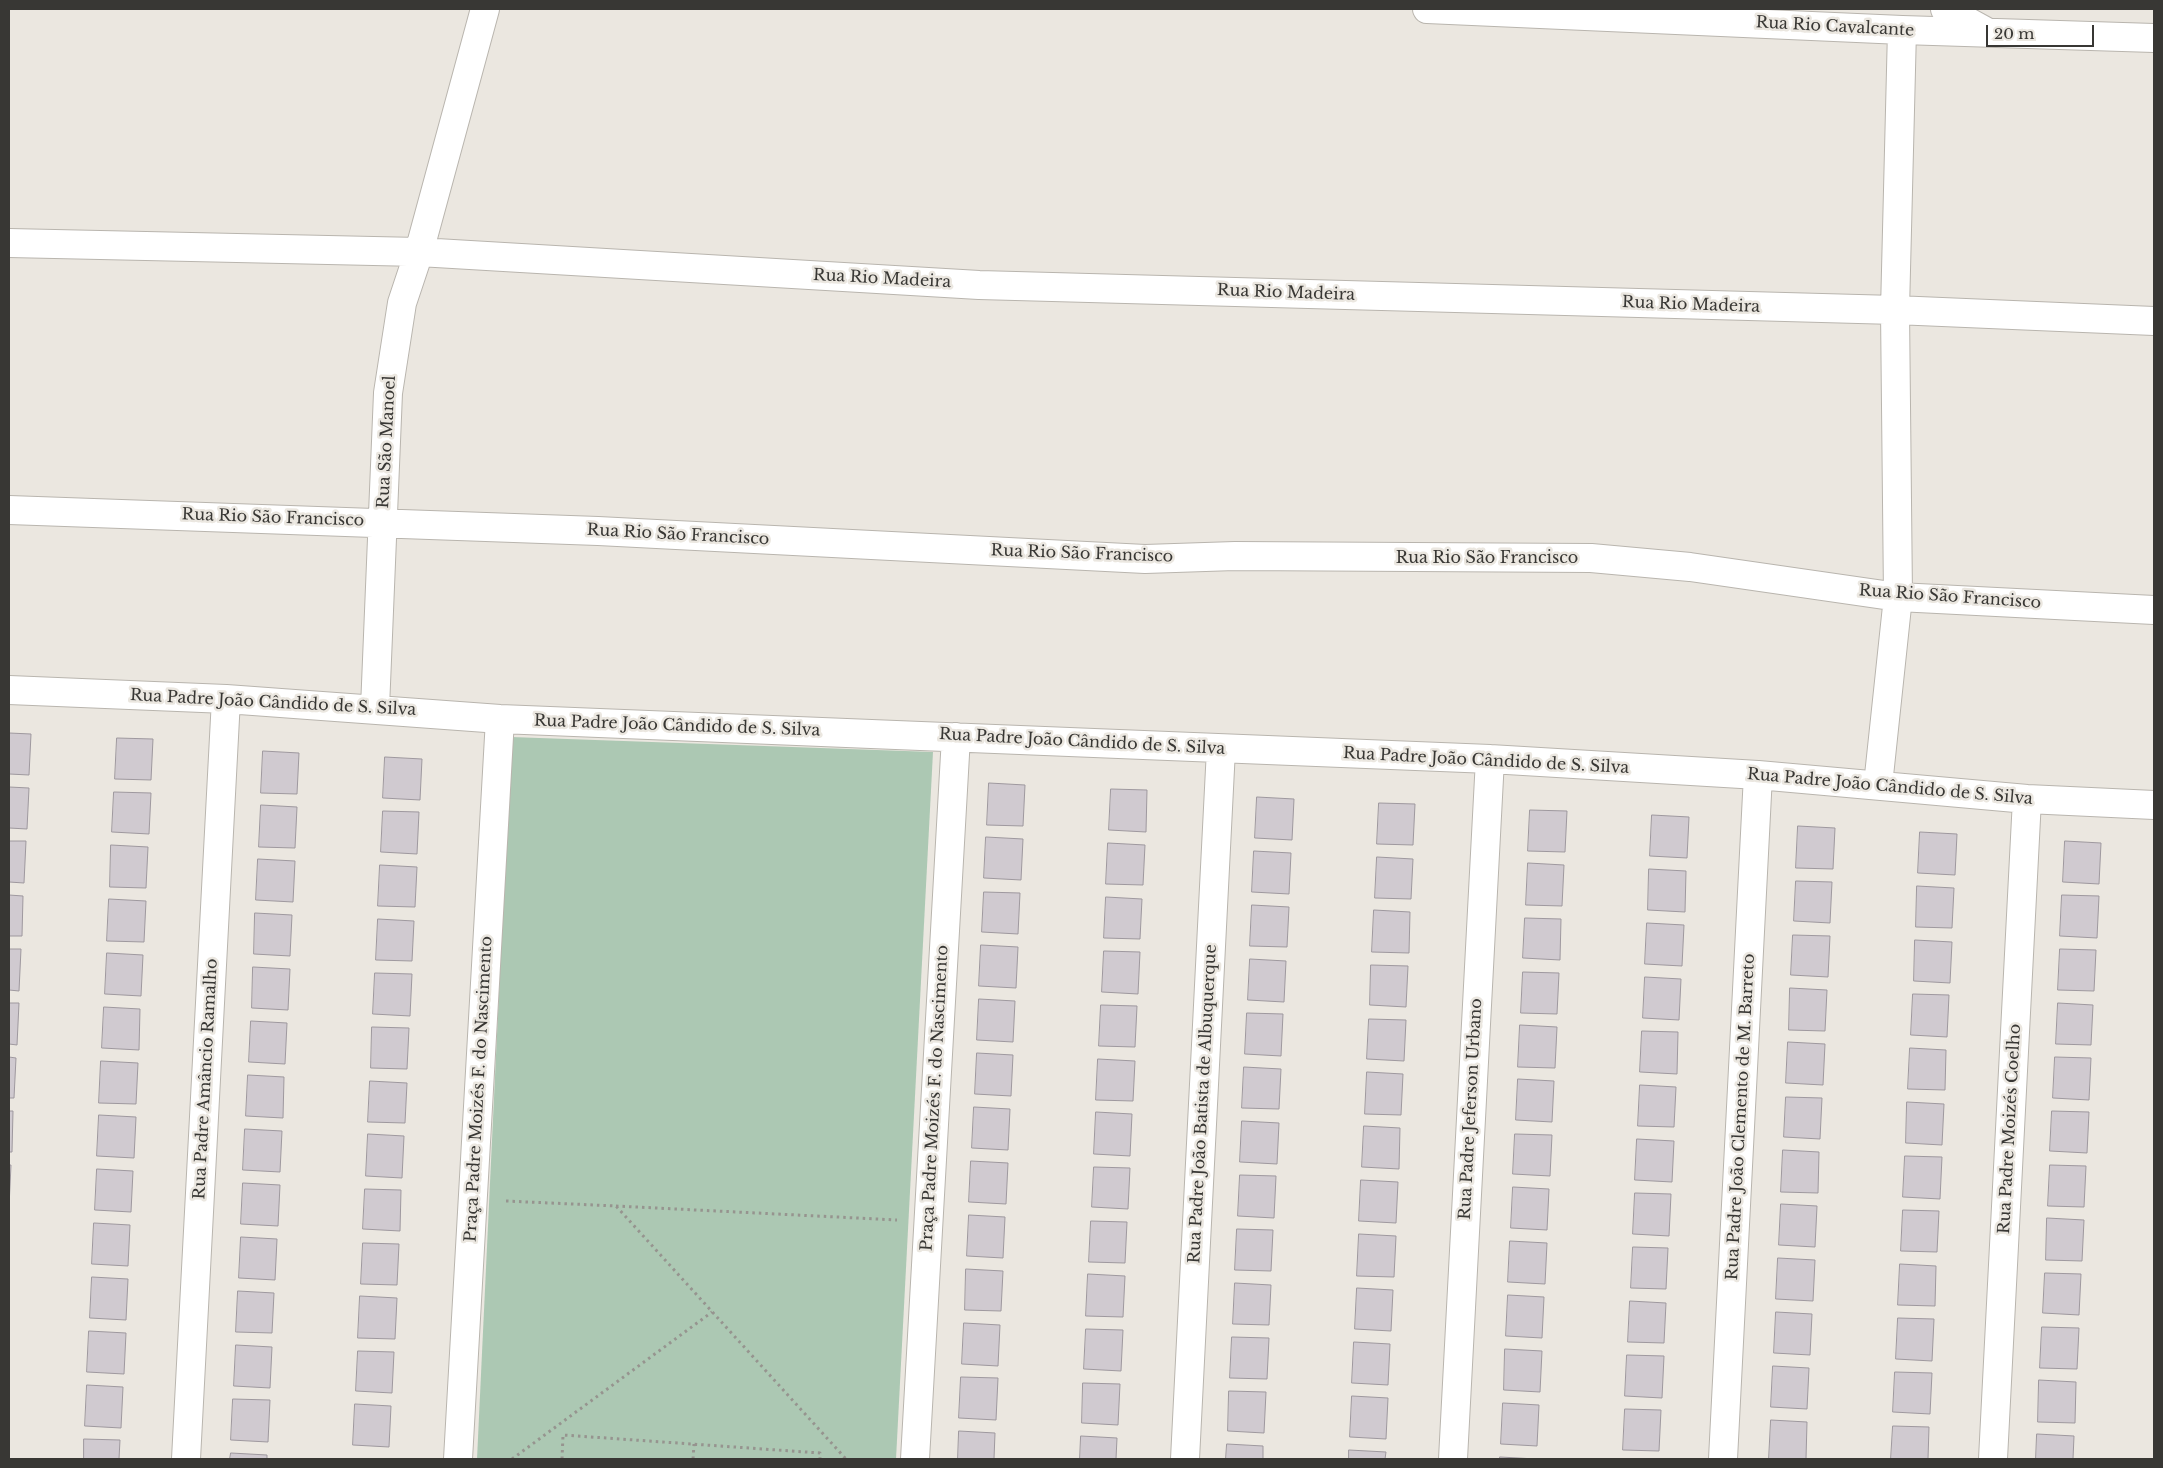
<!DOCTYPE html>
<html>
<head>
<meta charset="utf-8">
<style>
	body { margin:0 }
	#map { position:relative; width:2163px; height:1468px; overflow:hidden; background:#ebe7e0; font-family:"Libre Baskerville",serif }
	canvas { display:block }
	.frame { position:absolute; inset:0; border:10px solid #383734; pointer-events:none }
	.scale { position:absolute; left:1986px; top:25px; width:108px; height:22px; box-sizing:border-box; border:2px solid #383734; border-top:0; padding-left:6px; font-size:15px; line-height:18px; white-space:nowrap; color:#383734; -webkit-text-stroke:4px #ebe7e0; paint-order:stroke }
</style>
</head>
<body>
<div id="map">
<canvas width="2163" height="1468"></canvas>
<div class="frame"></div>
<div class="scale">20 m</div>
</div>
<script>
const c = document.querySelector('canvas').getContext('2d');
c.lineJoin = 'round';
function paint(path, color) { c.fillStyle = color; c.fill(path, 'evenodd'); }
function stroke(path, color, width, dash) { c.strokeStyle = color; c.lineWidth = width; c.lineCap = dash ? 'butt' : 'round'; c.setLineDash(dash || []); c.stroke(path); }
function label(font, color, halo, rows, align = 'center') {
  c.font = font + ' "Libre Baskerville",serif'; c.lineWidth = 5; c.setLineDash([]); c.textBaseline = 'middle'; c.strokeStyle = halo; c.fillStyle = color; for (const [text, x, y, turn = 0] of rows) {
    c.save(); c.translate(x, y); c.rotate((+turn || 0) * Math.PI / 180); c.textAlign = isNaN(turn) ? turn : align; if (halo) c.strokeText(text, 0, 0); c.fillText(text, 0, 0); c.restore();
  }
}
const green = new Path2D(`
	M511,737L933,752L896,1459H477Z`);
const building = new Path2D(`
	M9,733L31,734L29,775L9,774Z
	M117,738L153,739L151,780L115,779Z
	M263,751L299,753L297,794L261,793Z
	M385,757L422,759L420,800L383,798Z
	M989,783L1025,785L1023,826L987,825Z
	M9,787L29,788L27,829L9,828Z
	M1111,789L1147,790L1146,832L1109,830Z
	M114,792L151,793L149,834L112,832Z
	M1257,797L1294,799L1292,840L1255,838Z
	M1379,803L1415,804L1413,845L1377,844Z
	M261,805L297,807L295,848L259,847Z
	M1530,810L1567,811L1565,852L1528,851Z
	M383,811L419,812L417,854L381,852Z
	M1652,815L1689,817L1687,858L1650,856Z
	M1798,826L1835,828L1833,869L1796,868Z
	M1920,832L1957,834L1955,875L1918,873Z
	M986,837L1023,839L1021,880L984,878Z
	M9,841H26L24,883L9,882Z
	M2065,841L2101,843L2099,884L2063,882Z
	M1108,843L1145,845L1143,885L1106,884Z
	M111,845L148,847L146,888L110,887Z
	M1254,851L1291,853L1289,894L1252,892Z
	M1377,857L1413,859L1411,899L1375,898Z
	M258,859L295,861L293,902L256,900Z
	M1528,863L1564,865L1562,906L1526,905Z
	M380,865L417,867L415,907L378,906Z
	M1649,869L1686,871L1685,912L1648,910Z
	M1796,881L1832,882L1830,923L1794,921Z
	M1917,886L1954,888L1952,928L1916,927Z
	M984,892L1020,893L1018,934L982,932Z
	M9,895L23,896L22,936H9Z
	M2062,895L2099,896L2097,938L2060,936Z
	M1106,897L1142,899L1140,939L1104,938Z
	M109,899L146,901L144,942L107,941Z
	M1252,905L1289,907L1287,947L1250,946Z
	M1374,910L1410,912L1409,953L1372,952Z
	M255,913L292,915L290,956L254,954Z
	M1525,918L1561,919L1560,960L1523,958Z
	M378,919L414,921L412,961L376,960Z
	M1647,923L1684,925L1682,966L1645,964Z
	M1793,935L1830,936L1828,977L1791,975Z
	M1915,940L1952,942L1950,983L1914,981Z
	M981,945L1018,947L1016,988L979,986Z
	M9,949H21L19,991L9,990Z
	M2060,949L2096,950L2094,991L2058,990Z
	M1104,951L1140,952L1138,994L1102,992Z
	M107,953L143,955L141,996L105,994Z
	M1250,959L1286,961L1284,1002L1248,1000Z
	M1371,965L1408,966L1406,1007L1370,1005Z
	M253,967L290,969L288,1010L252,1008Z
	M1523,972L1559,973L1557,1014L1521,1013Z
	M375,973L412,974L410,1016L373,1014Z
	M1645,977L1681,979L1679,1020L1643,1018Z
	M1790,988L1827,990L1825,1031L1789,1030Z
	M1913,994L1949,995L1947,1037L1911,1035Z
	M979,999L1015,1001L1013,1042L977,1040Z
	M9,1003H19L17,1045L9,1044Z
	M2058,1003L2093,1005L2091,1045L2056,1044Z
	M1101,1005L1137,1006L1135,1047L1099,1046Z
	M104,1007L140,1009L139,1050L102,1048Z
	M1247,1013L1283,1014L1281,1056L1245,1054Z
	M1369,1019L1406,1020L1404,1061L1367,1059Z
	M251,1021L287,1023L285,1064L249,1062Z
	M1520,1025L1557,1027L1555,1068L1518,1067Z
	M372,1027L409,1028L407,1069L371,1068Z
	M1642,1031L1678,1032L1677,1074L1640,1072Z
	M1788,1042L1825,1044L1823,1085L1786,1083Z
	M1910,1048L1946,1050L1945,1090L1908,1089Z
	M977,1053L1013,1055L1011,1096L975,1094Z
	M9,1057L16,1058L14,1098H9Z
	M2055,1057L2091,1058L2089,1100L2053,1098Z
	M1098,1059L1135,1061L1133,1101L1096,1100Z
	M101,1061L138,1063L136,1104L99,1103Z
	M1244,1067L1281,1069L1279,1109L1242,1108Z
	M1367,1072L1403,1074L1401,1115L1365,1114Z
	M248,1075L284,1077L283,1118L246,1116Z
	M1518,1079L1554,1081L1552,1122L1516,1120Z
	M370,1081L407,1083L405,1123L368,1122Z
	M1640,1085L1676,1087L1674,1127L1638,1126Z
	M1786,1097L1822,1098L1820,1139L1784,1137Z
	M1907,1102L1944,1104L1942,1145L1906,1143Z
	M974,1107L1010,1109L1008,1150L972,1148Z
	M9,1111H13L12,1152H9Z
	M2052,1111L2089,1112L2087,1153L2050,1151Z
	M1096,1112L1132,1114L1130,1156L1094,1154Z
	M99,1115L136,1117L134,1158L97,1156Z
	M1242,1121L1279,1123L1277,1164L1240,1162Z
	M1364,1126L1400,1128L1399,1169L1362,1167Z
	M245,1129L282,1131L280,1172L243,1170Z
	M368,1134L404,1136L402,1178L366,1176Z
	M1515,1134L1552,1135L1550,1176L1513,1174Z
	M1637,1139L1674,1141L1672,1182L1635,1180Z
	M1783,1150L1819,1152L1818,1193L1781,1192Z
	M1905,1156L1942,1157L1940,1199L1903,1197Z
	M971,1161L1008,1163L1006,1204L969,1202Z
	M9,1165H11L9,1207Z
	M2050,1165L2086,1166L2084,1207L2048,1206Z
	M1094,1167L1130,1168L1128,1209L1092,1207Z
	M97,1169L133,1171L131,1212L95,1210Z
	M1240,1175L1276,1176L1274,1218L1238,1216Z
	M1361,1180L1398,1182L1396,1223L1359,1221Z
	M243,1183L280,1185L278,1226L241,1224Z
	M1513,1187L1549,1189L1547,1230L1511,1228Z
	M365,1189L401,1190L400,1231L363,1229Z
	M1635,1193L1671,1194L1669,1236L1633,1234Z
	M1781,1204L1817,1206L1815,1247L1779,1245Z
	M1903,1210L1939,1211L1937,1252L1901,1251Z
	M969,1215L1005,1217L1003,1258L967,1256Z
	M2047,1218L2084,1220L2082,1261L2046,1260Z
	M1091,1221L1127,1222L1125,1263L1089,1262Z
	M94,1223L130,1225L128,1266L92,1264Z
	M1237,1229L1273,1230L1271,1271L1235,1270Z
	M1359,1234L1396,1236L1394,1277L1357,1276Z
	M241,1237L277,1239L275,1280L239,1278Z
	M1510,1241L1547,1243L1545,1284L1508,1282Z
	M363,1243L399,1244L397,1285L361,1284Z
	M1633,1247L1668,1248L1666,1289L1631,1288Z
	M1778,1258L1815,1260L1813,1301L1776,1299Z
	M1900,1264L1936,1266L1935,1306L1898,1305Z
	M966,1269L1003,1271L1001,1311L965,1310Z
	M2045,1273L2081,1274L2079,1315L2043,1313Z
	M1088,1274L1125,1276L1123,1317L1086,1316Z
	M92,1277L128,1279L126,1320L90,1318Z
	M1235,1283L1271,1285L1269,1325L1233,1324Z
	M1357,1288L1393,1290L1391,1331L1355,1329Z
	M238,1291L274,1293L272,1333L236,1332Z
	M1508,1295L1544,1297L1542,1338L1506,1336Z
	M360,1296L397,1298L395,1339L358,1338Z
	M1630,1301L1666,1303L1664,1343L1628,1342Z
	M1776,1312L1812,1314L1810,1355L1774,1353Z
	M1898,1318L1934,1319L1932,1361L1896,1359Z
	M964,1323L1000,1325L998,1366L962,1364Z
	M2042,1327L2079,1328L2077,1369L2040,1368Z
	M1086,1329L1123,1330L1121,1371L1084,1369Z
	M89,1331L126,1333L124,1374L87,1372Z
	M1232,1337L1269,1338L1267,1379L1230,1378Z
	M1354,1342L1390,1344L1388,1385L1352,1383Z
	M236,1345L272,1347L270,1388L234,1386Z
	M1505,1349L1542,1351L1540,1392L1504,1390Z
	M358,1351L394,1352L392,1393L356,1391Z
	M1627,1355L1664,1356L1662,1398L1625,1396Z
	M1773,1366L1809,1368L1807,1409L1771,1407Z
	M1895,1372L1932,1373L1930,1414L1893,1412Z
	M961,1377L998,1378L996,1420L959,1418Z
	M2039,1380L2076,1382L2075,1423L2038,1422Z
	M1083,1383L1120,1384L1118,1425L1082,1423Z
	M87,1385L123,1387L121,1428L85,1426Z
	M1229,1391L1266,1392L1264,1433L1228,1431Z
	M1352,1396L1388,1398L1386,1439L1350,1437Z
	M233,1399L270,1400L268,1442L231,1440Z
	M1503,1403L1539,1405L1537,1446L1501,1444Z
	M355,1404L391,1406L389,1447L353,1445Z
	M1625,1409L1661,1410L1659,1451L1623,1450Z
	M1771,1420L1807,1422L1806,1459H1769Z
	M1893,1426L1929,1427L1928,1459H1891Z
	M959,1431L995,1433L994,1459H958Z
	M2037,1434L2074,1436L2073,1459H2036Z
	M1081,1436L1117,1438L1116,1459H1080Z
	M84,1439L120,1440L119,1459H84Z
	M1227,1444L1263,1446V1459H1226Z
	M1349,1450L1386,1452L1385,1459H1349Z
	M231,1453L267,1455V1459H230Z
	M1500,1457L1536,1459H1500Z`);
const path = new Path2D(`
	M506,1201L616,1206L846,1459
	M616,1206L897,1220
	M512,1459L712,1312
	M562,1459L563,1435L820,1453V1459
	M693,1459L694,1444`);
const minor = new Path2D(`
	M1427,9L1902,30L2154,38
	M1945,9L1985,31
	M9,243L419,252L979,285L1895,310L2154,321
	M9,510L598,531L1145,559L1235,556L1591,558L1690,567L1898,597L2154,610
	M9,690L226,699L500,719L1490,759L1758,775L2027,799L2154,805
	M375,708L388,393L402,303L419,252L485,9
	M1878,785L1898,597L1895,310L1902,30
	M186,1459L226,699
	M458,1459L500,719
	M915,1459L956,737
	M1185,1459L1221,749
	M1453,1459L1490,759
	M1723,1459L1758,775
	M1993,1459L2027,799`);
const streetNames = [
	["Rua Rio Cavalcante",1835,27,3],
	["Rua Rio Madeira",882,279,3],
	["Rua Rio Madeira",1286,293,2],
	["Rua Rio Madeira",1691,305,2],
	["Rua São Manoel",387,442,-87],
	["Rua Rio São Francisco",273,518,2],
	["Rua Rio São Francisco",678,535,3],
	["Rua Rio São Francisco",1082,554,2],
	["Rua Rio São Francisco",1487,558],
	["Rua Rio São Francisco",1950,597,4],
	["Rua Padre João Cândido de S. Silva",273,703,3],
	["Rua Padre João Cândido de S. Silva",677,726,2],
	["Rua Padre João Cândido de S. Silva",1082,742,3],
	["Rua Padre João Cândido de S. Silva",1486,761,3],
	["Rua Padre João Cândido de S. Silva",1890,787,5],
	["Rua Padre Amâncio Ramalho",206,1079,-87],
	["Praça Padre Moizés F. do Nascimento",479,1089,-87],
	["Praça Padre Moizés F. do Nascimento",935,1098,-87],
	["Rua Padre João Batista de Albuquerque",1203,1104,-87],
	["Rua Padre Jeferson Urbano",1471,1109,-87],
	["Rua Padre João Clemento de M. Barreto",1741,1117,-87],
	["Rua Padre Moizés Coelho",2010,1129,-87]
];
paint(green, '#acc8b3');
paint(building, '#d0cad0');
stroke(building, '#9e989e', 1);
stroke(minor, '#b9b5ae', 30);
stroke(path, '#96948f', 3, [2.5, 4]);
stroke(minor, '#fff', 28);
label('16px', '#383734', '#ebe7e0', streetNames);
</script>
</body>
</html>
